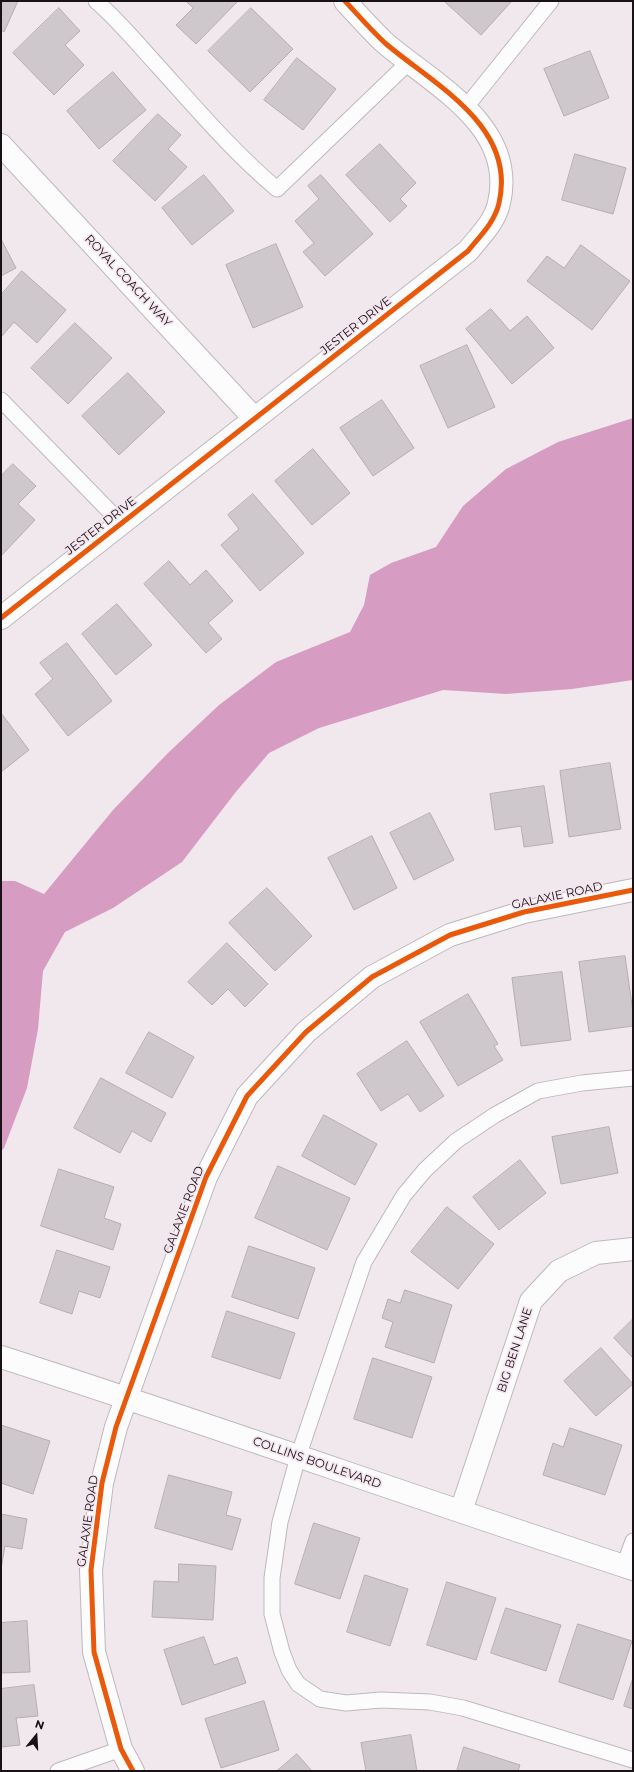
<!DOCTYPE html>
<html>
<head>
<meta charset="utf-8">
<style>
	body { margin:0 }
	#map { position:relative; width:634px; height:1772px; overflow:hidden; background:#f0e8ed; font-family:Montserrat,sans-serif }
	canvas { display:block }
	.frame { position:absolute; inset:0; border:2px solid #181216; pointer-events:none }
	.north { position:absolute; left:16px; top:1716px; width:40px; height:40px; -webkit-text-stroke:3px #f4e5ee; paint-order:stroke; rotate:18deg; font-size:11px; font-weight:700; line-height:16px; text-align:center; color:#181216 }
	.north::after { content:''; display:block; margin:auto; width:14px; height:18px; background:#181216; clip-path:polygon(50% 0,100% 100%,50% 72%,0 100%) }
</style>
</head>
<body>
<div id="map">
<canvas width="634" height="1772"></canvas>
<div class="frame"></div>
<div class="north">N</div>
</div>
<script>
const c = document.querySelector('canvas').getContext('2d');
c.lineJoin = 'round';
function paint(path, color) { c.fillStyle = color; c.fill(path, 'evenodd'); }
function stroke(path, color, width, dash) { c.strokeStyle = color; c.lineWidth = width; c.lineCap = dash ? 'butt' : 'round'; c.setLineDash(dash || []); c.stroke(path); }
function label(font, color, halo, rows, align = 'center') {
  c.font = font + ' Montserrat,sans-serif'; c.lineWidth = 3.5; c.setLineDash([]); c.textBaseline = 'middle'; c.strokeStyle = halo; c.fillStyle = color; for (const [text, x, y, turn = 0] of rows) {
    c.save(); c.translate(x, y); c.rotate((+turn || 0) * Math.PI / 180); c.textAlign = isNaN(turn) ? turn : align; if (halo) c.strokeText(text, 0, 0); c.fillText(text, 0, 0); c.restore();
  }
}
const water = new Path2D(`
	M633,418V680L572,689L506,694L443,690L319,728L269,753L235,793L182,862L113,908L65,932L43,971L38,1029L27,1088L4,1148L1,1151V881H15L44,894L113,810L168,753L219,705L276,662L350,632L364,605L370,575L391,563L436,547L463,506L506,469L558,442Z`);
const building = new Path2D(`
	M1,1H18L4,32L1,30Z
	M186,1H238L196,44L176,25L193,8Z
	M446,1H512L481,35L445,2Z
	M59,8L80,31L65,45L84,65L54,95L13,53Z
	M251,8L293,49L250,92L208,51Z
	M590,51L609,98L564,116L544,69Z
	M297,58L336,89L303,130L264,100Z
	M113,72L146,110L99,149L67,111Z
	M158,114L181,135L168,149L187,167L155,201L113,161Z
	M380,144L416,183L400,199L407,206L390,222L346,175Z
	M575,154L626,168L613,214L562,200Z
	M204,175L234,211L192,245L162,208Z
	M321,175L373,234L325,276L303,252L314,243L295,221L319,199L308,186Z
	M1,239L16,268L1,276Z
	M276,244L303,307L253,328L226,265Z
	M581,245L630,281L592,330L527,281L547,256L564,268Z
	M22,271L66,310L37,343L14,322L1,337V295Z
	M491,309L510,331L527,316L554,348L512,384L466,329Z
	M75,323L112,358L68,404L31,368Z
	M467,345L495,407L448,428L420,366Z
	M128,373L165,412L119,455L82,416Z
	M382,400L414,448L373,476L340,428Z
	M313,449L350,493L312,525L275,481Z
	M13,464L36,486L18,504L35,520L1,556V476Z
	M253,494L304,553L260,591L221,545L239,529L228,515Z
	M169,561L190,585L206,570L233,601L208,623L222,639L206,653L144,584Z
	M117,604L152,645L116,675L82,634Z
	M67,643L112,701L68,736L35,694L53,679L40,663Z
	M1,713L29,750L1,772Z
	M610,763L621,829L569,837L560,771Z
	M544,786L553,843L524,847L521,826L495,830L490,794Z
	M430,813L454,860L414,880L390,833Z
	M372,836L397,888L354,910L328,858Z
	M267,888L312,936L275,971L229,923Z
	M227,943L268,984L245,1007L228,989L212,1005L188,982Z
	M625,956L633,1012V1026L589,1032L579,962Z
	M562,972L571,1040L521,1046L512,978Z
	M468,994L498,1044L494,1046L503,1060L458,1086L420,1022Z
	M149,1032L194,1057L172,1098L126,1073Z
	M407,1041L444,1096L420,1112L408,1094L381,1111L357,1074Z
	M101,1078L166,1113L151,1142L132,1131L120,1153L74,1128Z
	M324,1115L377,1144L355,1185L302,1156Z
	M609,1127L618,1173L561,1184L552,1137Z
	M520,1160L546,1193L499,1230L473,1197Z
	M278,1166L350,1198L327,1250L255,1218Z
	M59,1169L114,1187L104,1218L121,1224L113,1250L41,1226Z
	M447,1207L494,1244L458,1289L411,1252Z
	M249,1246L315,1268L298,1319L232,1297Z
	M57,1250L110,1267L100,1298L79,1291L72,1314L40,1303Z
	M405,1290L452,1305L434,1363L385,1347L393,1322L382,1318L388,1299L400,1303Z
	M227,1311L295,1333L280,1379L212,1357Z
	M633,1319V1358L614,1338Z
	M601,1348L633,1384L596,1416L564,1381Z
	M373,1358L432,1377L412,1438L354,1419Z
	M1,1425L50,1441L33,1494L1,1483Z
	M570,1428L622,1445L605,1495L543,1475L553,1443L563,1447Z
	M169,1475L232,1492L226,1515L241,1519L232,1550L155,1528Z
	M1,1514L27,1519L22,1549L5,1546L1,1569Z
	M314,1523L360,1538L340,1599L295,1584Z
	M179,1564L216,1566L213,1620L152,1617L154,1581L178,1582Z
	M365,1575L408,1589L390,1646L347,1632Z
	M447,1582L496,1598L476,1660L427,1645Z
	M506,1608L561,1625L546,1671L491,1653Z
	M27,1621L30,1672L1,1673V1623Z
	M578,1624L632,1641L613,1700L559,1682Z
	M204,1637L214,1665L237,1657L246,1683L182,1705L164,1650Z
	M633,1678V1709L624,1706Z
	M34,1685L38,1716L16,1718L20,1745L1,1747V1689Z
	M264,1701L279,1750L221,1768L205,1719Z
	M411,1735L417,1771H366L361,1743Z
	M464,1747L520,1765L518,1771H457Z
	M297,1754L312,1771H277Z`);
const lane = new Path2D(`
	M96,1C118,20 137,43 157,65C195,107 233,152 277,189L409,62
	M466,107L551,1
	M1,400L121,523
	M633,1078L582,1083L538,1091L495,1115L456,1141L425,1170L404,1195L364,1262L298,1457L280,1522L272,1578V1614L282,1652L289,1670L298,1684L320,1699L346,1703L381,1700L430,1702L463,1708L633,1760
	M624,1566L633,1541
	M58,1771L121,1749`);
const street = new Path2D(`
	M1,145L254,418
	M1,618L468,251C479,237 495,222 499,203C517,126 434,85 385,43C371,30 358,15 345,1
	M461,1511L531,1301L559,1271L596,1253L633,1249`);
const secondary = new Path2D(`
	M1,1357C212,1425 422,1500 633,1569
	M133,1771L121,1749L94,1652L91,1570L102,1483L116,1427L206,1177L247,1096L306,1032L372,977L450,935L524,912L633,890`);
const cycleway = new Path2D(`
	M1,618L468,251C479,237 495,222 499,203C517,126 434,85 385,43C371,30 358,15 345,1
	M133,1771L121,1749L94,1652L91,1570L102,1483L116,1427L206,1177L247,1096L306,1032L372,977L450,935L524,912L633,890`);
const streetNames = [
	["ROYAL COACH WAY",128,281,47],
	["JESTER DRIVE",356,326,-38],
	["JESTER DRIVE",101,526,-38],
	["GALAXIE ROAD",557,896,-12],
	["GALAXIE ROAD",184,1210,-69],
	["BIG BEN LANE",515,1350,-72],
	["COLLINS BOULEVARD",317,1463,19],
	["GALAXIE ROAD",88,1521,-82]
];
paint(water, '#d69cc2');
paint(building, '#cec8cc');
stroke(building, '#b4adb1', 1);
stroke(lane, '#beb8bc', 17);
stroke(street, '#beb8bc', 24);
stroke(secondary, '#beb8bc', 24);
stroke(lane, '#fdfcfc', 15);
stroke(street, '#fdfcfc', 22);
stroke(secondary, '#fdfcfc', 22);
stroke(cycleway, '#e8590c', 5);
label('12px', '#181216', '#f4e5ee', streetNames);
</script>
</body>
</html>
